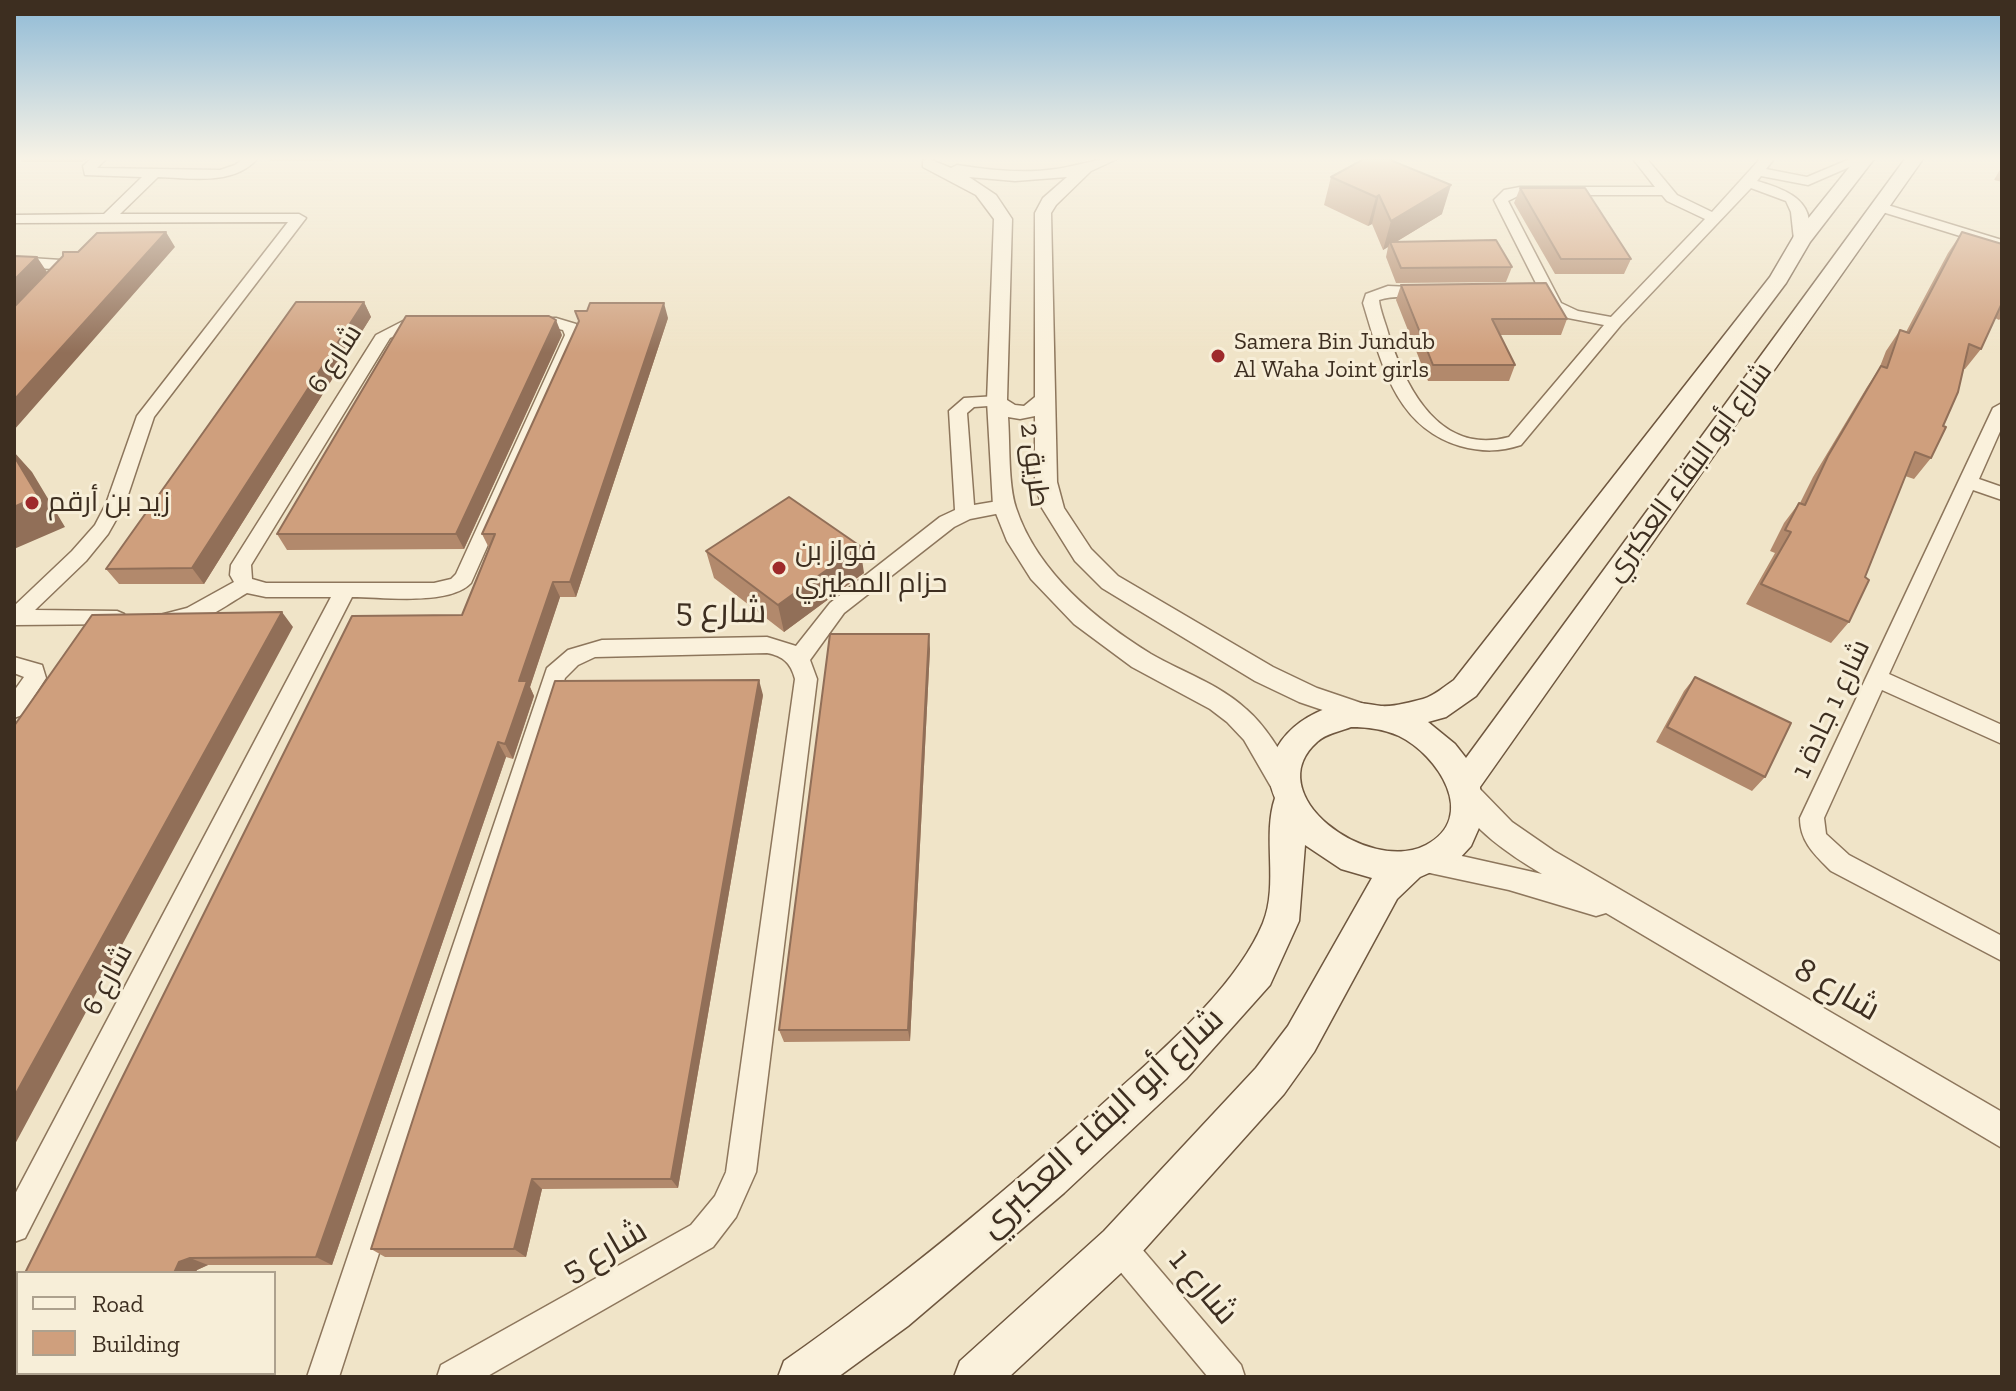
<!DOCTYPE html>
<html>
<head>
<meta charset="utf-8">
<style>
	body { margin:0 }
	#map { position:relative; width:2016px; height:1391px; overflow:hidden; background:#f0e4c8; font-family:"Zilla Slab",serif }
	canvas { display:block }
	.frame { position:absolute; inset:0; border:16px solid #3d2e20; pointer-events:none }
	.legend { position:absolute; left:16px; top:1271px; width:260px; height:104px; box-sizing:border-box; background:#f7eed8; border:2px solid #ada18e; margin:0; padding:10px 14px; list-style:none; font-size:24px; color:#3d2e20 }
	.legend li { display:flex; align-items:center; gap:16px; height:40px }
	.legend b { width:40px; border:2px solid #ada18e }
</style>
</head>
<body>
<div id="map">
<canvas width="2016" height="1391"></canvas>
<div class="frame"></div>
<ul class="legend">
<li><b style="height:10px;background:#faf1dc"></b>Road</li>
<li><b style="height:22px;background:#cf9f7d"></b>Building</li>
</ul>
</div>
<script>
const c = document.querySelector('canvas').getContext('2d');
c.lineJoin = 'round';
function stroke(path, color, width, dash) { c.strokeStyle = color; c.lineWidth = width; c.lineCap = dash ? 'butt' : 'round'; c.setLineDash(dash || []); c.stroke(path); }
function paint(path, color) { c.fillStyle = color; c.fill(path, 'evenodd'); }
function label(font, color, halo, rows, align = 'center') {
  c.font = font + ' "Zilla Slab",Cairo,serif'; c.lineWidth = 6; c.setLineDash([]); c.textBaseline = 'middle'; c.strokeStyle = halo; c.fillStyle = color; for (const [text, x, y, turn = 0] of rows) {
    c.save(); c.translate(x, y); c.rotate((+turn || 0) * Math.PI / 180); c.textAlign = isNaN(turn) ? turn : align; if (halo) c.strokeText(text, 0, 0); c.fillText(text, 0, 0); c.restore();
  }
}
const minor = new Path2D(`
	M91,159H106L97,168L220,170L235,165L243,159H257C233,186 190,178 158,177L120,214H299L306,218L154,417L125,504L108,534L86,561L35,610L117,611L124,614L127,619L124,624L14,625V606L72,551L95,525L106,504L137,416L288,222L14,223V215L104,214L142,177L85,175L83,166Z
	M1633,159H1647L1677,195L1712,212L1760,159H1774L1766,169L1807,177L1850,159H1868L1808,185L1761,176L1757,181C1788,190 1820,202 1806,243H1796L1794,240L1791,212L1786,201L1751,188L1621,325L1521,445C1500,452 1482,452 1460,446C1394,426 1381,361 1363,303L1366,294L1388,286L1434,288L1436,291C1422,302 1397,293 1379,300C1380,311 1386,324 1389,336C1406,388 1440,456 1509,437L1604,325L1568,318L1549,309L1494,200L1504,190L1520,187H1655ZM1520,195H1662L1667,201L1705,219L1611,317L1578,311L1561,303L1508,201Z
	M1881,203L2002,240V249L1876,210L1874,207Z
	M14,257L61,260L66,262L71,269L20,324L14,326V312L54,269L14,267Z
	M409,318H556L576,324L581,335L471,583C449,606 383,597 352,597L25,1238L14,1242V1196L331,597H266L247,593C223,607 189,634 160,625L157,620L160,615L187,608L234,582L230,575L231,565L376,335ZM493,327L555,328L563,330L565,335L456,574L451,579L434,583H266L252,579L251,565L390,338L412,328Z
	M997,396L1003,397L1006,401L1003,405L974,407L967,413L974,505L1004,500L1011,501L1013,506L1011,511L970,519L954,527L844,613L810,660L817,679L756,1172L736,1217L713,1247L486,1377H437L441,1365L691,1225L715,1196L726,1172L795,679C791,663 783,656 767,653L595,657L578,665L565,678L339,1377H307L547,668L568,650L602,640L767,637L796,646L830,603L940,517L955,510L949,411L964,398Z
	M2002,403V427L1979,479L2002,487V500L1973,490L1889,674L2002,725V744L1882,690L1824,818L1826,834L1849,855L2002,936V961L1831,871C1815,855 1800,842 1800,818L1993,408Z
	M14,657L42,665L46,678L22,715L14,718V691L24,677L14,673Z
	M1119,1231L1130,1235L1241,1365L1245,1377H1208L1108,1257L1104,1246L1108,1235Z`);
const tertiary = new Path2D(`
	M929,159L951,168L957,165C990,170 1023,174 1056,169C1077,166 1096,158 1117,159L1091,171L1056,205L1051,213L1057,482L1064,508L1091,549L1118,576L1273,667L1317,688L1376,708L1380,715L1376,722L1367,725L1358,722L1299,702L1255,681L1102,588L1075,561L1042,508L1035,482V416L1020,419L1008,417C1010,443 1008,484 1016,508C1037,572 1096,620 1151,654C1182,672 1219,684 1246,709C1268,728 1285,758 1298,784L1294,792L1284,795L1274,792L1244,740L1227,722L1210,709L1132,667L1074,624L1031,579L1007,541L993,506L987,401L994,219L976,195L923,167V161ZM969,177L1015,181L1067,177L1043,198L1035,213V397L1024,406L1015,405L1007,400L1012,219L996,195Z
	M1468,783L1478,787L1512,822L1554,851L2002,1112V1148L1606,913L1596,916L1509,890L1416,870L1411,861L1416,852L1426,848L1542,874C1510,855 1471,829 1454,795L1458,787Z`);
const secondary = new Path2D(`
	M1856,159H1874L1810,242L1786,283L1476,696L1446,717L1428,722L1455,744L1466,758L1905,159H1923L1480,787L1482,821L1471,846L1458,860L1420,877L1397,899L1314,1052L1284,1094L1134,1261L1009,1377H954L960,1361L1104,1231L1256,1068L1288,1026L1372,878L1341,869L1305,845L1299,921L1270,985L1186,1079L1064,1193L908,1326L838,1377H778L784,1361C900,1280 1004,1193 1108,1099C1160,1052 1236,988 1263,923C1279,884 1262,836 1275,798C1254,748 1304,708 1350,703C1360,702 1371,705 1381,706C1394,707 1411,702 1423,699C1434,696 1445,686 1454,680L1770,277L1794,236ZM1351,727C1367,727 1384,729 1399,736C1438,755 1479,817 1426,845C1368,875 1258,794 1317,742C1325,734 1341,731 1351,727Z`);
const wall = new Path2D(`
	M20,159H86L83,162H22Z
	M268,159H335L333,161H270Z
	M2002,166V182L1994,180Z
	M1331,177L1442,214L1396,242L1512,267L1506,282L1396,283L1386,257L1388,247L1383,250L1372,224L1368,226L1324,205Z
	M1520,188L1631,259L1624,274H1555L1514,203Z
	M1962,232L2002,244V317L1999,320L1995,318L1981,349L1965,369H1963L1931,458L1914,479L1905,476L1865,577L1849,622L1831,643L1746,604L1775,553L1770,551L1784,523L1799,503H1800L1813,477L1867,387L1879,369L1886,351L1900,330L1906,332L1948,253Z
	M1401,285L1567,319L1561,335H1500L1515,365L1509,381H1428L1396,300Z
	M364,302L371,317L204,584H119L106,569Z
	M668,318L576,597H560L530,687L534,696L513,759L506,757L332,1265H208L197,1270L25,1273L462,615L489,548L482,534Z
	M562,335L464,549L287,550L277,534Z
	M706,551L864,573L784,632L714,578Z
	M930,649L910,1041L784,1042L779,1030Z
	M1695,677L1765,777L1752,791L1656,742L1684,691Z
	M763,695L678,1188L542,1189L526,1257H385L371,1249Z
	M18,1287V1340L14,1339V1295Z`);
const shadedWall = new Path2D(`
	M1451,185L1442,214L1391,245L1390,242L1388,247L1383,250L1391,221Z
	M1379,195L1372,224L1368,226L1376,197Z
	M166,232L175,247L14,430V400Z
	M37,257L47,272L14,308V280Z
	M364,302L371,317L204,584L192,568Z
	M664,303L668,318L576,597L570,582Z
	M556,320L562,335L464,549L456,534Z
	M14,452L32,472L65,527L14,549Z
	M860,546L864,573L784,632L778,605Z
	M553,582L560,597L530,687L534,696L513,759L505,744L519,681Z
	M282,612L293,627L14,1146V1097Z
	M929,634L930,649L910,1041L908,1030Z
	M759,680L763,695L678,1188L671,1179Z
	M498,742L506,757L332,1265L316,1257Z
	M532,1179L542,1189L526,1257L514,1249Z
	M190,1258L208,1265L197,1270L196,1273H174L179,1262Z`);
const building = new Path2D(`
	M1364,159H1388L1451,185L1391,221L1379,195L1376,197L1331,177Z
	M1520,188H1585L1631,259H1561Z
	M166,232L14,400V307L63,256V252H78L97,233Z
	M1962,232L2002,244V303L1981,349L1969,344L1958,392L1943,426L1946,427L1931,458L1915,452L1865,577L1869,580L1849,622L1761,584L1791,532L1785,530L1799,503L1805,505L1828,456L1881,366L1887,368L1900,330L1909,333Z
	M1496,240L1512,267L1401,268L1390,242Z
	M14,256L37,257L14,280Z
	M1546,283L1567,319H1492L1515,365H1433L1401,285Z
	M296,302H364L192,568L106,569Z
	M590,303H664L570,582H553L519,681H527L505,744L498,742L316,1257L190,1258L179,1262L174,1273H25L352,616L462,615L495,534H482L579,321L575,311H587Z
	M406,316H549L556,320L456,534H277Z
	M14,456L38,496L14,507Z
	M789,497L860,546L778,605L706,551Z
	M282,612L14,1097V726L92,615Z
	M830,634H929L908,1030H779Z
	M1695,677L1791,723L1765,777L1667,727Z
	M759,680L671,1179H532L514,1249H371L555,681Z
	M18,1287V1334H14V1295Z`);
const markers = [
	[1218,356,8,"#9e2a2b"],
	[32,503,8,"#9e2a2b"],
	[779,568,8,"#9e2a2b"]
];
const farPoinames = [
	["Samera Bin Jundub",1234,342],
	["Al Waha Joint girls",1234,370]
];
const streetNames = [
	["شارع 6",335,359,-57],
	["طريق 2",1034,465,83],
	["شارع أبو البقاء العكبري",1689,472,-54],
	["شارع 1 جادة 1",1831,709,-65],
	["شارع 6",108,980,-62]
];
const poiNames = [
	["زيد بن أرقم",48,503],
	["فواز بن",795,552],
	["حزام المطيري",795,584]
];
const nearStreetnames = [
	["شارع 5",721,612,1],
	["شارع 8",1837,990,30],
	["شارع أبو البقاء العكبري",1102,1123,-43],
	["شارع 5",605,1251,-30],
	["شارع 1",1203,1287,50]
];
stroke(minor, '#8d765c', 3);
stroke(tertiary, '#8d765c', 3);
stroke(secondary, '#6f573f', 3);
paint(minor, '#faf1dc');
paint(tertiary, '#faf1dc');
paint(secondary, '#faf1dc');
paint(wall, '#b2896c');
paint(shadedWall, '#916f58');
paint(building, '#cf9f7d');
stroke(building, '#916f58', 2);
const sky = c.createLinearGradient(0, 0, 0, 353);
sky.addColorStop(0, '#8fbad6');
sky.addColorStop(0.45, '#f8f3e6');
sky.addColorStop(1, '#f8f3e600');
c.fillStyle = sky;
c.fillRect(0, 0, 2016, 353);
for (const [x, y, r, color] of markers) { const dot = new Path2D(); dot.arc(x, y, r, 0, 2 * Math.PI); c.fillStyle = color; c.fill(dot); stroke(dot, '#f7eed8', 3); }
label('24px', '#3d2e20', '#f7eed8', farPoinames, 'left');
label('28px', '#3d2e20', '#f7eed8', streetNames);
label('28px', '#3d2e20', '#f7eed8', poiNames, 'left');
label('34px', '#3d2e20', '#f7eed8', nearStreetnames);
</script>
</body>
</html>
